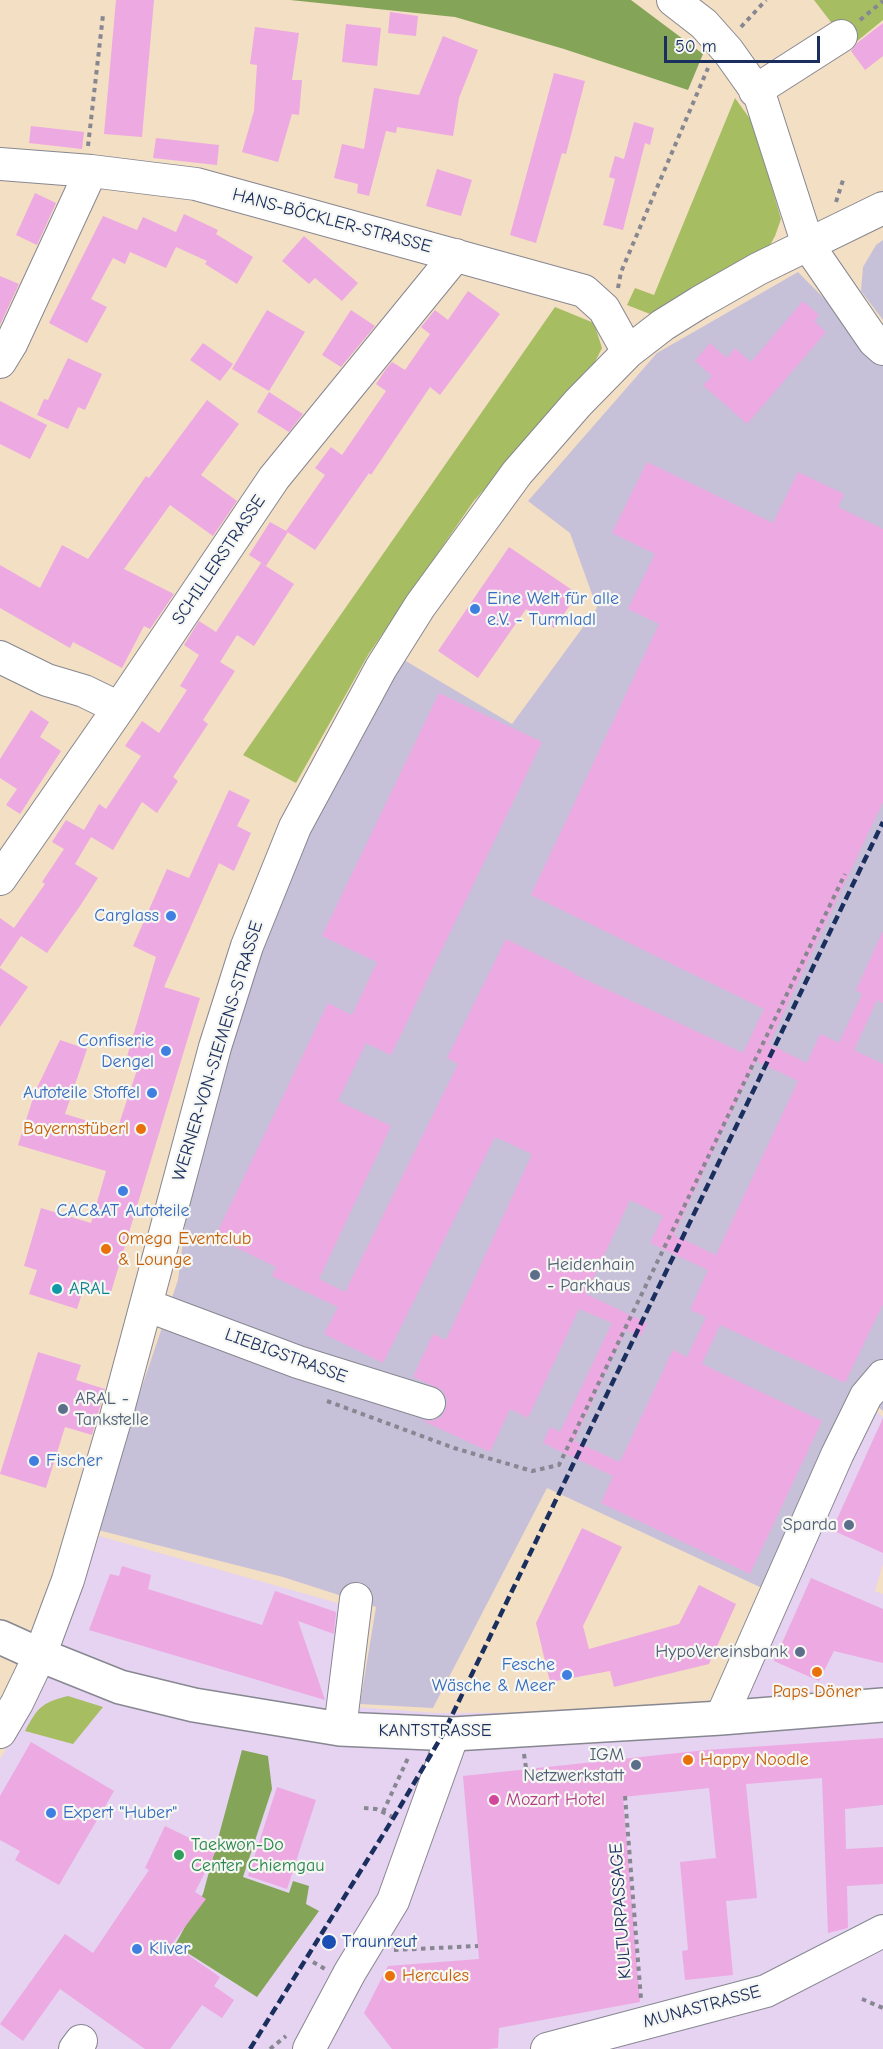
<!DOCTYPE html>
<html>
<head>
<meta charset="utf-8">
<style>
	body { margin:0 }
	#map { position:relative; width:883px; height:2049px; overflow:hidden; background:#f3dfc4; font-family:"Comic Neue",sans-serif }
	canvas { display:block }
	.scale { position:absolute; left:664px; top:36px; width:156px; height:27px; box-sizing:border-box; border:3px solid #1b2f5e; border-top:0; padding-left:8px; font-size:18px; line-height:21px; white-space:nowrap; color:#1b2f5e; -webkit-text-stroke:4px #f6f6f2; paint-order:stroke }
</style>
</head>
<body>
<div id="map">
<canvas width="883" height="2049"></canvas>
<div class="scale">50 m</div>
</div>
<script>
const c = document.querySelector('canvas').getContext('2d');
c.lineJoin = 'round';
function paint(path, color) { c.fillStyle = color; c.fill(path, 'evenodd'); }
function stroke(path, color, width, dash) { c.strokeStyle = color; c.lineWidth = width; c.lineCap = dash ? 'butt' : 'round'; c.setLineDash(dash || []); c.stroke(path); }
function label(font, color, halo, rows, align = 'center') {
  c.font = font + ' "Comic Neue",sans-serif'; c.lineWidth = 4.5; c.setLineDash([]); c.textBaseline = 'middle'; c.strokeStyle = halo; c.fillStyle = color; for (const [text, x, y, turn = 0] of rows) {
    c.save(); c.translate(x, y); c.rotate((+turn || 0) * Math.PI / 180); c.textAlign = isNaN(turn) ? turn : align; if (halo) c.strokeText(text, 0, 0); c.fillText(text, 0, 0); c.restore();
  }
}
const built = new Path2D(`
	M868,1403L883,1417V1563L875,1591L883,1594V2049H0V1759L33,1705L68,1626L99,1536L370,1612L356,1707L436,1713L716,1712Z`);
const industrial = new Path2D(`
	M883,240V320L861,291L863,267L876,245Z
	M798,272L883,358V1411L866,1396L762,1588L547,1488L433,1708L360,1704L376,1607L283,1577L94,1529L178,1280L191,1177L237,1006L324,792L399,657L512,724L597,608L570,533L528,501L657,353Z`);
const green = new Path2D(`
	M814,0H883V20L850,47Z
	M735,98L753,123L781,219L775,236L769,247L675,306L650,314L627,305L635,288L654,295Z
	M555,307L594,323L602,348L591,370L473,502L368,655L296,783L243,755Z
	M68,1696L103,1707L73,1744L25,1731C38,1707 41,1703 68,1696Z`);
const forest = new Path2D(`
	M290,0H631L703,54L688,90L564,49L455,17Z
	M242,1750L268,1756L272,1789L243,1877L289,1893L293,1881L309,1886L306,1904L319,1911L257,1997L175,1945L203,1894Z`);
const building = new Path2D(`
	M116,0H154L142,137L104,134Z
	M390,12L418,16L416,36L388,33Z
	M883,23V56L865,70L851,51L857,43Z
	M346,24L381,28L377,66L342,62Z
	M255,27L299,33L292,80H302L299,115L292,114L278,162L242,152L254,111L257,65L250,64Z
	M443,36L478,50L459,98L453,136L397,127L396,133L386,131L369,196L357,193L358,184L334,178L342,144L364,149L374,88L419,95Z
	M554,73L585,81L566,154L562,153L536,243L510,235Z
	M634,122L654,128L650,145L645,143L623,230L603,225L615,179L609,177L615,156L624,159Z
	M31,126L84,132L82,149L29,143Z
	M156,138L219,145L217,165L153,158Z
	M437,169L472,180L461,216L426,206Z
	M35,193L56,203L37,245L16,235Z
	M184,214L218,230L216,234L253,257L237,284L205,264L207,261L176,247L166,268L130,252L125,264L113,258L91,299L107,307L87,343L49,323L103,216L137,230L143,217L176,232Z
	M304,236L358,283L342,301L315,278L309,284L282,261Z
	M0,276L19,284L0,325Z
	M468,291L500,314L440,395L430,387L371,475L369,473L315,550L286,531L325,475L315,468L331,447L342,455L386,391L376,384L386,369L392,362L405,370L430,334L421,327L435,310L448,320Z
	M803,301L819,315L814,321L826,332L747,424L703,385L712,376L695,361L710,343L727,358L735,348L751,362Z
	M267,310L305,332L269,391L232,369Z
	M351,310L375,326L341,367L322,355Z
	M203,343L233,364L220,381L190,360Z
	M68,358L102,374L85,410L78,407L68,429L37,415L44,399L48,400Z
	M269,392L303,414L289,432L257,412Z
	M207,400L239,424L201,475L237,501L213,536L170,505L124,569L174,594L150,629L144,626L122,668L73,642L70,648L0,608V565L40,588L62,545L88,559L146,476L149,478Z
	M0,401L47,425L30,459L0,444Z
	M647,462L773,523L798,472L844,494L838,507L883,529V802L769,1044L807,1063L820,1034L839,1043L862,994L856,990L883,931V1003L877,1000L854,1050L883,1064V1304L845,1383L720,1325L702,1364L822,1421L750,1574L601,1503L613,1476L543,1443L550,1427L560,1432L612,1323L579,1309L528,1418L510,1409L490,1452L421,1420L432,1421L441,1417L446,1409L447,1400L442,1390L413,1377L433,1334L446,1340L532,1154L495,1137L383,1363L324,1334L338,1307L272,1276L276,1267L215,1237L328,1003L352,1015L377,962L322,936L439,693L542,742L391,1055L366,1043L338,1101L391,1126L319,1279L345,1292L458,1064L447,1058L506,939L575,973L574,974L743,1053L764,1009L531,895L659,624L628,609L655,554L612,533ZM756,1061L798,1081L716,1255L674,1235ZM630,1200L663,1216L650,1243L708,1270L690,1310L706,1317L687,1357L673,1350L620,1462L574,1441L626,1330L641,1336L647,1323L586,1294Z
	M270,522L288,532L266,566L249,555Z
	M509,547L578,594L554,628L526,609L478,678L438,651Z
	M261,563L294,584L254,646L237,635L220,662L235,671L203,720L208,724L173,777L178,781L157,813L142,802L113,850L91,837L75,864L98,878L80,906L47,953L21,936L0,967V918L14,928L45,884L42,882L64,849L52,842L66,820L84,830L99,804L106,809L141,756L125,746L142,721L159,733L187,690L180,686L199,655L184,645L199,621L216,632Z
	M31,710L49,722L40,737L61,751L20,814L6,805L17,789L0,778V759Z
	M229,790L250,800L237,826L251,833L234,871L219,863L164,987L200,998L111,1292L85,1284L77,1309L29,1294L37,1270L24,1266L41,1208L91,1223L106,1171L18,1145L35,1092L60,1040L87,1049L65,1114L117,1130L139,1064L126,1060L156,957L133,946L167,869L189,878Z
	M0,968L28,987L0,1027Z
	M38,1352L81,1365L76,1380L105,1389L92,1435L65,1427L46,1488L0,1474Z
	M883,1418V1553L832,1530Z
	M582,1528L622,1547L583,1626L589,1649L679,1624L699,1585L736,1604L709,1664L614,1687L610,1671L550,1682L536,1623Z
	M122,1566L151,1575L148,1589L262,1625L275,1591L336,1612L334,1634L298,1621L325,1700L89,1630L110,1574L119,1576Z
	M811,1578L883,1609V1663L834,1651L819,1681L774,1661Z
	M883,1738V1805L845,1809L846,1849L883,1847V1884L847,1886L848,1928L828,1933L822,1778L746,1784L757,1898L726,1901L733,1975L685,1980L682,1951L688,1950L680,1862L716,1858L709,1788L623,1797L640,2002L499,2028L498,2048L488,2049H392L364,2013L388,1966L479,1959L463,1776L706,1750Z
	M31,1742L114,1791L59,1885L15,1860L20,1851L0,1840V1796Z
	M277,1787L316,1800L287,1889L248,1876Z
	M165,1826L216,1851L195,1892L206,1899L172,1944L220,1977L214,1986L234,2000L222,2018L202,2005L170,2049H145L60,1989L23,2041L0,2024L65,1934L93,1953L149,1870L145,1868Z`);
const path = new Path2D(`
	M860,20L883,1
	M741,27L766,0
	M88,146L103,15
	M836,202L844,177
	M618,288L621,272L708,68
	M327,1401L454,1448L532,1471L559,1465L845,874
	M524,1754L526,1768
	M625,1796L641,1999
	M364,1808L376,1809L397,1819
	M383,1812L408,1758
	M394,1950L478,1946
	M313,1962L325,1969
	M862,1999L883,2008
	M270,2049L286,2036`);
const minor = new Path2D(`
	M673,0L704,24L728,51L760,96L808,245L874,341L883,349
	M755,91L841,36
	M0,164L91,171L196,184L584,291L604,309L628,352
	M0,362L11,344L91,171
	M0,657L47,680L84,691L119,708
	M0,879L119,708L274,478L456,255
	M146,1305L298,1362L429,1403
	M721,1718L837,1455L866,1396L883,1376
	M340,1729L356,1599
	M0,1732L17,1703L40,1655L68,1580L116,1417L215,1047L247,946L295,827L381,668L420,606L517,473L578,403L628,352L663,325L700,302L758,269L883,208
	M75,2049L81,2041
	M309,2049L350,1972L393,1901L453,1734
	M547,2049L766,1991L883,1931`);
const major = new Path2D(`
	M0,1637L40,1655L120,1687L194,1705L340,1729L453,1734L721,1718L883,1705`);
const rail = new Path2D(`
	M250,2049L394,1817L443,1734L883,822`);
const markers = [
	[475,609,6,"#3f7fe0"],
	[171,916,6,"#3f7fe0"],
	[166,1051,6,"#3f7fe0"],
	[152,1093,6,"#3f7fe0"],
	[141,1129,6,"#e8710a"],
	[123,1191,6,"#3f7fe0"],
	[106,1249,6,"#e8710a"],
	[535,1275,6,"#5c6f8a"],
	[57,1289,6,"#0f9aa8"],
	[63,1409,6,"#5c6f8a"],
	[34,1461,6,"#3f7fe0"],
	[849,1525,6,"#5c6f8a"],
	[800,1652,6,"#5c6f8a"],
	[817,1672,6,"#e8710a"],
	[567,1675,6,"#3f7fe0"],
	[688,1760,6,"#e8710a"],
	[636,1765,6,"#5c6f8a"],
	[494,1800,6,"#d1479c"],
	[51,1813,6,"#3f7fe0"],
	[179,1855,6,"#2e9e5b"],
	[329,1942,8,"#1a4fb4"],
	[137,1949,6,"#3f7fe0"],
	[390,1976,6,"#e8710a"]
];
const streetNames = [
	["HANS-BÖCKLER-STRASSE",332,221,15],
	["SCHILLERSTRASSE",219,560,-56],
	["WERNER-VON-SIEMENS-STRASSE",218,1051,-73],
	["LIEBIGSTRASSE",286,1356,20],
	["KANTSTRASSE",435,1731],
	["KULTURPASSAGE",621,1911,-94],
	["MUNASTRASSE",702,2007,-15]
];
const shopNames = [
	["Eine Welt für alle",487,599],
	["e.V. - Turmladl",487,620],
	["Carglass",159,916,"right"],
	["Confiserie",154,1041,"right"],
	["Dengel",154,1062,"right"],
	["Autoteile Stoffel",140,1093,"right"],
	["CAC&AT Autoteile",123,1211,"center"],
	["Fischer",46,1461],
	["Fesche",555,1665,"right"],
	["Wäsche & Meer",555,1686,"right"],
	["Expert \"Huber\"",63,1813],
	["Kliver",149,1949]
];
const foodNames = [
	["Bayernstüberl",129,1129,"right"],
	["Omega Eventclub",118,1239],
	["& Lounge",118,1260],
	["Paps Döner",817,1692,"center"],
	["Happy Noodle",700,1760],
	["Hercules",402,1976]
];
const serviceNames = [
	["Heidenhain",547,1265,"left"],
	["- Parkhaus",547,1286,"left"],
	["ARAL -",75,1399,"left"],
	["Tankstelle",75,1420,"left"],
	["Sparda",837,1525],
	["HypoVereinsbank",788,1652],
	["IGM",624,1755],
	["Netzwerkstatt",624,1776]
];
const cultureNames = [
	["ARAL",69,1289]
];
const hotelNames = [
	["Mozart Hotel",506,1800]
];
const leisureNames = [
	["Taekwon-Do",191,1845],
	["Center Chiemgau",191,1866]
];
const transitNames = [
	["Traunreut",342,1942]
];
paint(built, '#e5d3f1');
paint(industrial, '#c7c0d9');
paint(green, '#a6bd62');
paint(forest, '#84a458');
paint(building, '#eda9e1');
stroke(minor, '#878791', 34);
stroke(major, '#878791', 36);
stroke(path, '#878791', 4, [4.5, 4.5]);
stroke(minor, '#fff', 32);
stroke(major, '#fff', 33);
stroke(rail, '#1b2f5e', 4.5, [9, 4.5]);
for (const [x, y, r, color] of markers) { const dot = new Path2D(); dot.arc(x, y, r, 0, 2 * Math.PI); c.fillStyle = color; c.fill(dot); stroke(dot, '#f6f6f2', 2); }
label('18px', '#1b2f5e', '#f6f6f2', streetNames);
label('18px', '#366cbe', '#f6f6f2', shopNames, 'left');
label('18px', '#c56008', '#f6f6f2', foodNames, 'left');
label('18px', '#4e5e75', '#f6f6f2', serviceNames, 'right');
label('18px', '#0d838f', '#f6f6f2', cultureNames, 'left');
label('18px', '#b23c85', '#f6f6f2', hotelNames, 'left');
label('18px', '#27864d', '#f6f6f2', leisureNames, 'left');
label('18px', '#164399', '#f6f6f2', transitNames, 'left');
</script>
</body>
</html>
